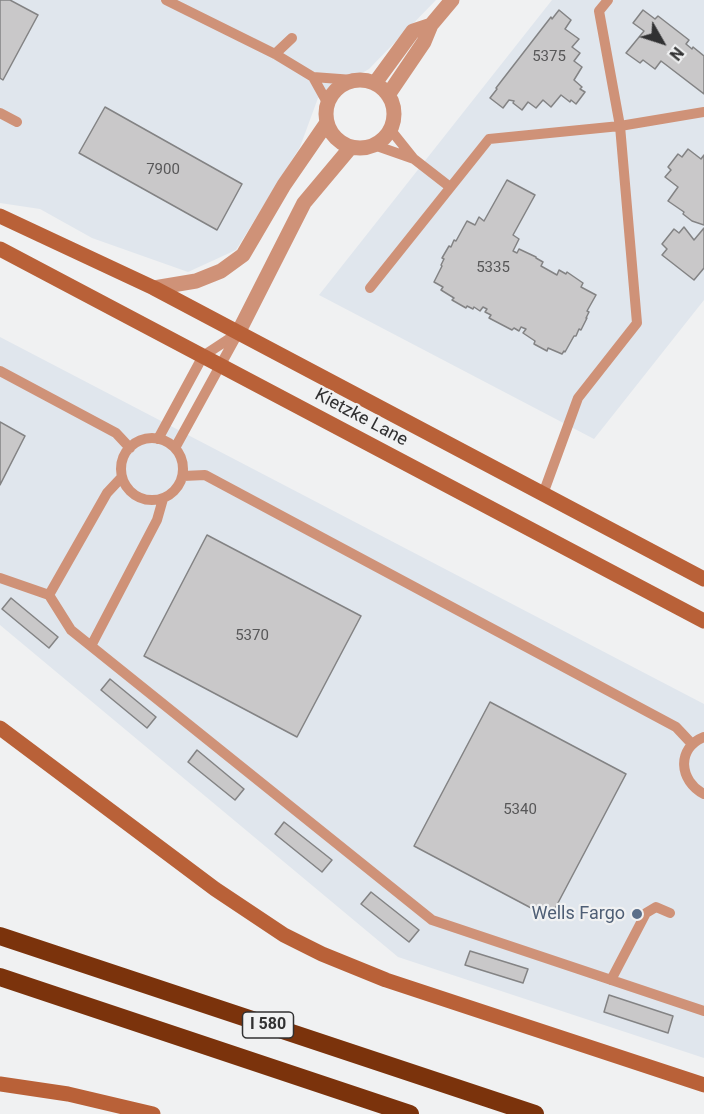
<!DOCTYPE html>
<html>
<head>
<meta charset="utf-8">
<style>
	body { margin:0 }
	#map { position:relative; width:704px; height:1114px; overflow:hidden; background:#f0f1f2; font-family:Roboto,sans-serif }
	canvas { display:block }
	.north { position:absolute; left:632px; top:12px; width:60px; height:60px; -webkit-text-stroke:4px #f0f1f2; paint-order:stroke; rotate:129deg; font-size:16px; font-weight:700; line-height:24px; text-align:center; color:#313132 }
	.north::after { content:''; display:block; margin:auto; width:21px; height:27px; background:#313132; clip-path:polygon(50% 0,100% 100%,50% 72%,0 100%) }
</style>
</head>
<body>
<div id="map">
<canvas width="704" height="1114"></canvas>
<div class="north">N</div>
</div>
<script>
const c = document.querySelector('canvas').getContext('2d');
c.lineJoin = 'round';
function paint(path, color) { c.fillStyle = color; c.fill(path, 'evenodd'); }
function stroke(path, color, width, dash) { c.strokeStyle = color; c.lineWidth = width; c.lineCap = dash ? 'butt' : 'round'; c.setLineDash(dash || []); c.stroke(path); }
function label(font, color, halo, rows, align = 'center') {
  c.font = font + ' Roboto,sans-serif'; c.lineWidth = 4.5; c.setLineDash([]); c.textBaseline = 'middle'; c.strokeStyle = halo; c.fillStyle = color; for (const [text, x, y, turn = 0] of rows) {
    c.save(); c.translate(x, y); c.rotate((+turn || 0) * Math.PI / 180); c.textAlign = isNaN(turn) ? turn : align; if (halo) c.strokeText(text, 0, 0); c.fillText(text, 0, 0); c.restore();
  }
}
const built = new Path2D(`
	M0,0H436L369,69L318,98L300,147L236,250L188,272L92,238L40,209L0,203Z
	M552,0H704V300L594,439L319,295Z
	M0,337L704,704V1058L398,957L0,625Z`);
const building = new Path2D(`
	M0,0H10L38,15L3,80L0,78Z
	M559,10L571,20L565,29L579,39L572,47L580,53L574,61L582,67L574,80L582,87L580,89L585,92L576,104L571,100L570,102L561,95L551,107L543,100L536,108L528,102L522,110L513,103L514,101L509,100L503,108L490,98L497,89L496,88L551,17L552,19Z
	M643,10L655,19L658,16L689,40L686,44L692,49L693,47L704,56V94L661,61L655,69L643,60L640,63L626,53L644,31L633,23Z
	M105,107L242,184L217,230L79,153Z
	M688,149L701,159L704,155V225L692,221L683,214L684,212L668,201L678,187L665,177L671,170L668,167L678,154L682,157Z
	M507,180L535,195L513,235L519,239L513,251L517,253L519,249L536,257V258L543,262L541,266L557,275L559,270L566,274L567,272L583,283L581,287L596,295L587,311L589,312L586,318H587L581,330L579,329L576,336H574L565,352L564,351L562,354L548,348L547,351L534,344L535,341L523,333L526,329L521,327L519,331L514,328L512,330L489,318L491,315L485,312L487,309L483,307L480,311L474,307L473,309L467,306L466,308L452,300L454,298L441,290L443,287L434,282L442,266L441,265L444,259L442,258L449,246L451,247L454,240L456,241L467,221L475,225L479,217L484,221Z
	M684,227L694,240L704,228V268L694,280L662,255L667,249L662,244L674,229L679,233Z
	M0,422L25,436L0,485Z
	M207,535L361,616L297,737L144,656Z
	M11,598L58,637L49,648L2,609Z
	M110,679L156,717L147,728L101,690Z
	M490,702L626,774L550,918L414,846Z
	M197,750L244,789L235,800L188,762Z
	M284,822L332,860L322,872L275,834Z
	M371,892L419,930L409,942L361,904Z
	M470,951L528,969L523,983L465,965Z
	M609,995L673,1016L668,1033L604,1012Z`);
const service = new Path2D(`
	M166,0L275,54L313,77L328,104
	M275,54L292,38
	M313,77L353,80
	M0,113L17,122
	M390,129L414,159L450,187
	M374,145L414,159
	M370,288L489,139L620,126L704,112
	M0,371L116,433L130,448
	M121 469a31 31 0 1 1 62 0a31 31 0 1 1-62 0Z
	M158,439L203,356L238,333
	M175,448L237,335
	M183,476L205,475L676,727L692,744
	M543,494L578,398L637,323L620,126L599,11L608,0
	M0,578L49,595L71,630L432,920L704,1011
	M49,595L107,493L122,477
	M91,646L157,520L163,499
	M704,737C676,748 679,781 704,794
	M611,980L646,913L656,907L670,913`);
const minor = new Path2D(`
	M326 114a34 34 0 1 1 68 0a34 34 0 1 1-68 0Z
	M375,83L413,31L431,25
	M388,95L424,42L431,25L452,0
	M154,288L196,281L221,271L243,255L284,185L326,124
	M238,333L304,203L351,147`);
const secondary = new Path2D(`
	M0,216L154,288L704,579
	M0,249L704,621
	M0,728L215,889L284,935L322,954L386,980L704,1085
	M0,1084L68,1094L153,1114`);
const motorway = new Path2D(`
	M0,936L535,1114
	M0,977L410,1114`);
const markers = [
	[637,914,6,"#5c6f8a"]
];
const numberNames = [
	["5375",549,57],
	["7900",163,170],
	["5335",493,268],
	["5370",252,636],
	["5340",520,810]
];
const shields = [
	[268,1025,51]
];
const shieldNames = [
	["I 580",268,1025]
];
const streetNames = [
	["Kietzke Lane",361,418,28]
];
const serviceNames = [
	["Wells Fargo",625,914]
];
paint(built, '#e0e6ed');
paint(building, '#c9c8c9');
stroke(building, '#838384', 1.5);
stroke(service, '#cf9278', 10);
stroke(minor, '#cf9278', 15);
stroke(secondary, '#b96138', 15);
stroke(motorway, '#7b330c', 18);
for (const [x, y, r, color] of markers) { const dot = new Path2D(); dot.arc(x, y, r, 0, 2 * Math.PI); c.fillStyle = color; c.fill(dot); stroke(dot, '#f0f1f2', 2); }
label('15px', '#575758', null, numberNames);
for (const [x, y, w] of shields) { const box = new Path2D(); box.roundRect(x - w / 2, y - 13, w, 26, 4.5); c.fillStyle = '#f0f1f2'; c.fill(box); stroke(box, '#313132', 1.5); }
label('bold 16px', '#313132', null, shieldNames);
label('18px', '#313132', '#f0f1f2', streetNames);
label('18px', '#4e5e75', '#f0f1f2', serviceNames, 'right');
</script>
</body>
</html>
